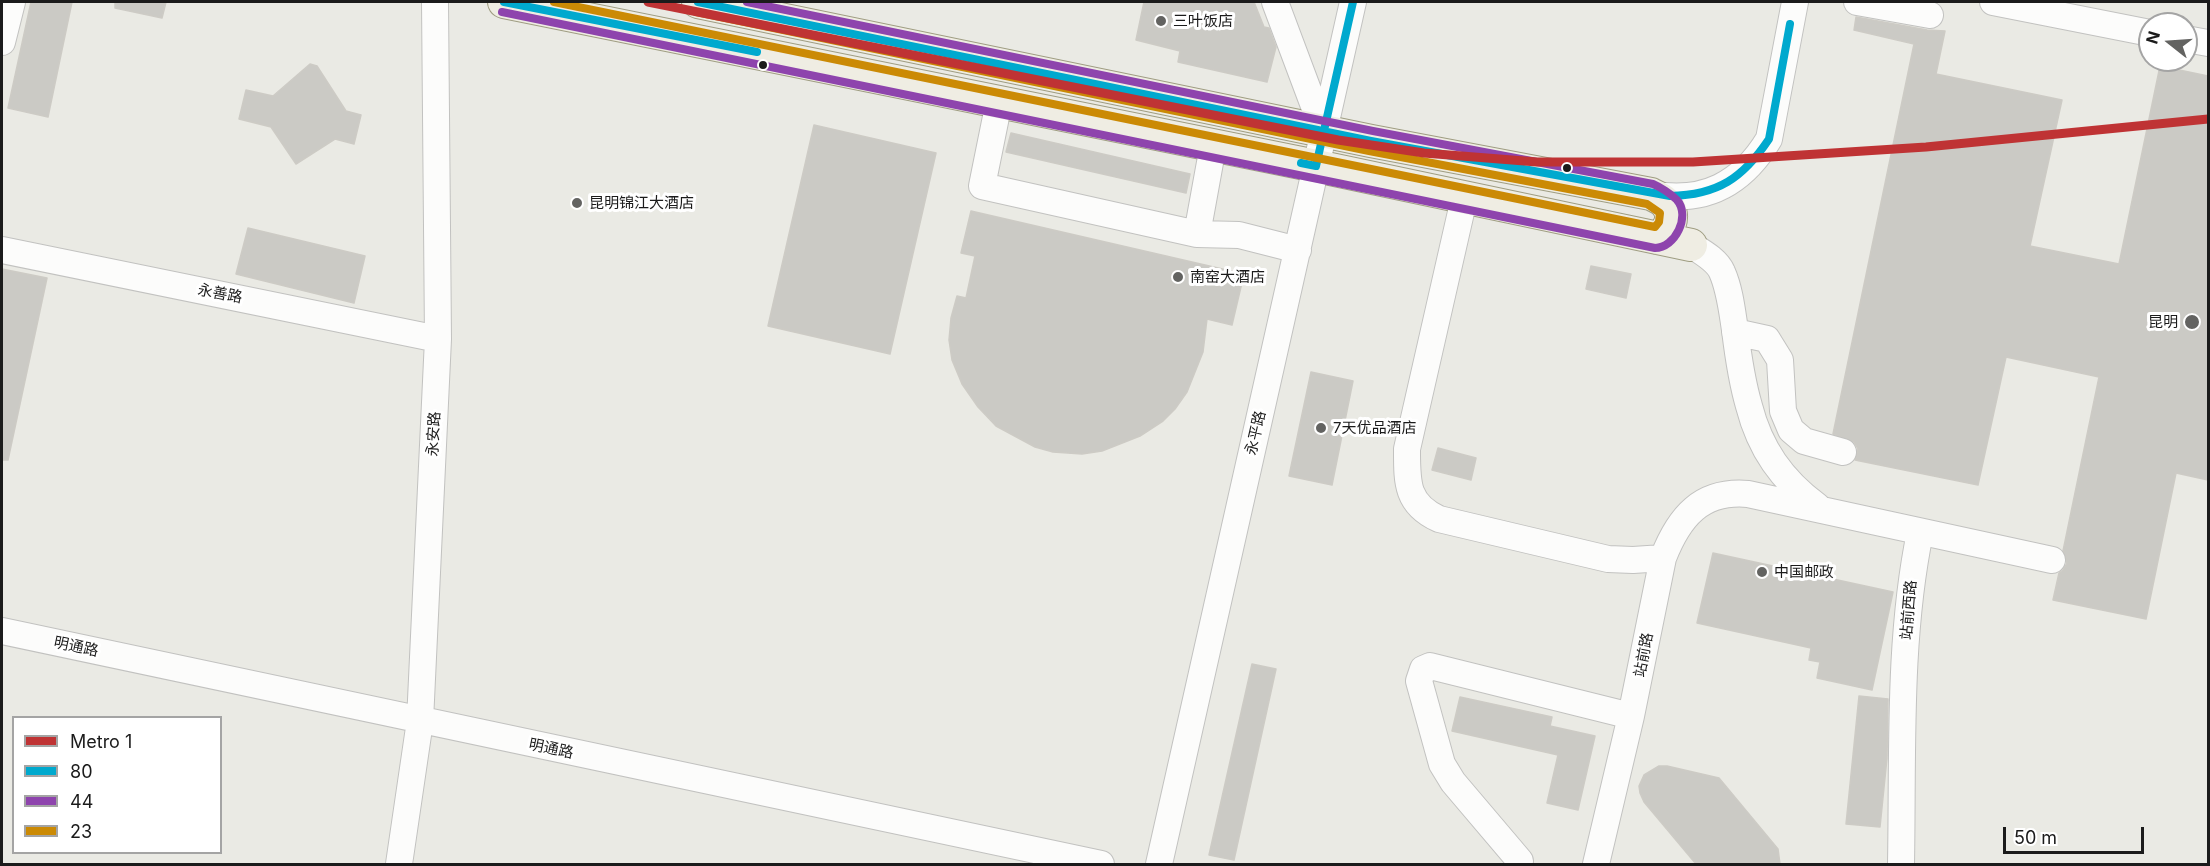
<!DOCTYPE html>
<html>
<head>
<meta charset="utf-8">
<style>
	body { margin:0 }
	#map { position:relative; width:2210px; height:866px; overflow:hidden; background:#eaeae4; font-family:Inter,sans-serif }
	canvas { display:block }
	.frame { position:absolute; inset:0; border:3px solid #1b1b1b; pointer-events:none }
	.legend { position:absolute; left:12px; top:716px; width:210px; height:138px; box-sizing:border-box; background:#fff; border:2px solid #a4a4a4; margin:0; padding:8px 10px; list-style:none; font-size:18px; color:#1b1b1b }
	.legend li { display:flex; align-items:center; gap:12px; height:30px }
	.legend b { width:30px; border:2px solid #a4a4a4 }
	.north { position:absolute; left:2138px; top:12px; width:60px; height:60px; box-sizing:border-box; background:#fff; border:2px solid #a4a4a4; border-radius:50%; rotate:287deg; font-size:16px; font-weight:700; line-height:24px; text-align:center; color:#1b1b1b }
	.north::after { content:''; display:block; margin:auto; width:21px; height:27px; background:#636361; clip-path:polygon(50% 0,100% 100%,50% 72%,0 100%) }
	.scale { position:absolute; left:2003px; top:827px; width:141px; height:27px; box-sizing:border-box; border:3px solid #1b1b1b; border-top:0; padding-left:8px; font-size:18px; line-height:21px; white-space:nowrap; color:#1b1b1b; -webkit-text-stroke:4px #fff; paint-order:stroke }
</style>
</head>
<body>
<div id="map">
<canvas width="2210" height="866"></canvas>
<div class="frame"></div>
<ul class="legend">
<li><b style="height:8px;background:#bf3334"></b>Metro 1</li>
<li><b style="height:8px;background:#00a9ce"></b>80</li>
<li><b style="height:8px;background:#8e44ad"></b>44</li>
<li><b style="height:8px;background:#cb8a05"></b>23</li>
</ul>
<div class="north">N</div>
<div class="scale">50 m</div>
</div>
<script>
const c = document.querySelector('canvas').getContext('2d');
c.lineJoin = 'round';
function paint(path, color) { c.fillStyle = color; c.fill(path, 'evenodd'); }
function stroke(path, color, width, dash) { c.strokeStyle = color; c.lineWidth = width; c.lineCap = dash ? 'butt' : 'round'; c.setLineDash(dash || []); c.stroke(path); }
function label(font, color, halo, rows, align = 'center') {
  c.font = font + ' Inter,"Noto Sans SC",sans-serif'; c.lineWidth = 6; c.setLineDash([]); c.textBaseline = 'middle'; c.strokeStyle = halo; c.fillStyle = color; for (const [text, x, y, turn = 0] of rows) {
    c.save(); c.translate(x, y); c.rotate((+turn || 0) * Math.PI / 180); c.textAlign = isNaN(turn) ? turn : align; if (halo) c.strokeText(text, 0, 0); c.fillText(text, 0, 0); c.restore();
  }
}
const building = new Path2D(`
	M31,2H72L48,117L8,108Z
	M115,2H166L162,18L115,8Z
	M1144,2H1254L1264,27L1269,28L1276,47L1267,82L1178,62L1180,51L1136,40Z
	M1856,17L1927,30L1945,31L1936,74L2062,100L2030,246L2119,264L2160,66L2208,76V480L2176,473L2146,619L2053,600L2059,573L2063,570L2067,563L2063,551L2099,377L2006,357L1978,485L1855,460L1858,449L1854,442L1833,434L1914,44L1854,30Z
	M310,64L317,66L346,111L361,115L354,144L335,139L296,164L271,127L239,119L246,90L273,96Z
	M814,125L936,153L890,354L768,326Z
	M1011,133L1190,174L1186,193L1006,152Z
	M971,211L1244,274L1232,325L1207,319L1203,352L1187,392L1175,409L1163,421L1140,436L1102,451L1082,454L1053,452L1035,447L996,426L978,407L962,384L952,360L949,340L951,318L957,296L966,298L975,256L961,253Z
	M248,228L365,256L354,303L236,274Z
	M1591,266L1631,274L1626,298L1586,289Z
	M2,269L47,278L8,460H2Z
	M1311,372L1353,381L1332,485L1289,476Z
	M1438,448L1476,458L1471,480L1432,470Z
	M1713,553L1893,592L1872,690L1817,678L1820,662L1809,660L1811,648L1697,623Z
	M1252,664L1276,669L1234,860L1209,855Z
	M1859,696L1888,699L1887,758L1880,827L1846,824Z
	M1460,697L1552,717L1550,726L1595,736L1578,810L1547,803L1558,755L1452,731Z
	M1659,766H1667L1719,778L1778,849L1780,864H1696L1644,802L1640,793L1639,786L1644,775Z`);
const minor = new Path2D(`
	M1275,2L1323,130
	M1857,2L1930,15
	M1993,2L2150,33
	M2186,39L2208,43
	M2,42L12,2
	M999,102L982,186L1197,234L1213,146
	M1651,194C1704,204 1742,184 1769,139L1795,2
	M1464,199L1407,449C1407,482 1406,504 1439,519L1608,559L1633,560L1663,558
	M1197,234L1239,235L1298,250
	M1691,245C1702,252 1717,260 1722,272C1730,290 1732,311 1735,330C1738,355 1742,382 1749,406C1760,449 1782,480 1817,506
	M2,250L438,339
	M1735,332L1767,339L1780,360L1783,411L1791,430L1804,441L1843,452
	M2,631L1101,864
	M1520,861L1453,782L1442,764L1419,681L1423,669L1430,666L1631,716
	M399,864L420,721L438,339L435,2
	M1159,864L1353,2
	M1596,864L1631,716L1663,558C1679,517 1701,490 1748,494L2052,560
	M1901,864C1903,755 1898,639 1920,533`);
const major = new Path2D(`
	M504,2L1316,166L1691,245
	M698,2L1371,141L1651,194C1657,197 1664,200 1667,205C1676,216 1669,233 1657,238`);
const bus1 = new Path2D(`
	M504,2L757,52
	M698,2L1371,141L1670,196C1718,195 1743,178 1769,139L1790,24
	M1301,163L1316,166L1353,2`);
const bus2 = new Path2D(`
	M502,12L1655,248C1675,248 1691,216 1677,200C1671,194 1660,187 1653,184L1373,131L747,2`);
const bus3 = new Path2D(`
	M554,2L1655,227L1659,222L1660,213L1647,204L1369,151L696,12`);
const metro1 = new Path2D(`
	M648,2L1338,140L1424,153L1537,162H1693L1926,147L2208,119`);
const markers = [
	[1161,21,6,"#636361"],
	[763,65,5,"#1b1b1b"],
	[1567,168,5,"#1b1b1b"],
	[577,203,6,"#636361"],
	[1178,277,6,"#636361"],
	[2192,322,8,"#636361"],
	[1321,428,6,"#636361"],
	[1762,572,6,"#636361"]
];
const poiNames = [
	["三叶饭店",1173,21],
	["昆明锦江大酒店",589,203],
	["南窑大酒店",1190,277],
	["昆明",2178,322,"right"],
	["7天优品酒店",1333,428],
	["中国邮政",1774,572]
];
const streetNames = [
	["永善路",220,294,11],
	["永平路",1256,433,-77],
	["永安路",434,434,-87],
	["站前西路",1909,610,-85],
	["明通路",76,647,12],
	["站前路",1644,655,-79],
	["明通路",551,749,12]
];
paint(building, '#cbcac5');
stroke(building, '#cdcbc5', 1.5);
stroke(minor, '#c2c2c0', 28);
stroke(major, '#9f9d82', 34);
stroke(minor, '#fcfcfb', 26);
stroke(major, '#efede3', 32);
stroke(bus1, '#00a9ce', 8);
stroke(bus2, '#8e44ad', 8);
stroke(bus3, '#cb8a05', 8);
stroke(metro1, '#bf3334', 9);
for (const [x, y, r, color] of markers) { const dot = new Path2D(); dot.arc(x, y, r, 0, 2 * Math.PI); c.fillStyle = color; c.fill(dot); stroke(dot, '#fff', 2); }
label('15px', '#1b1b1b', '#fff', poiNames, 'left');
label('15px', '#1b1b1b', '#fff', streetNames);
</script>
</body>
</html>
